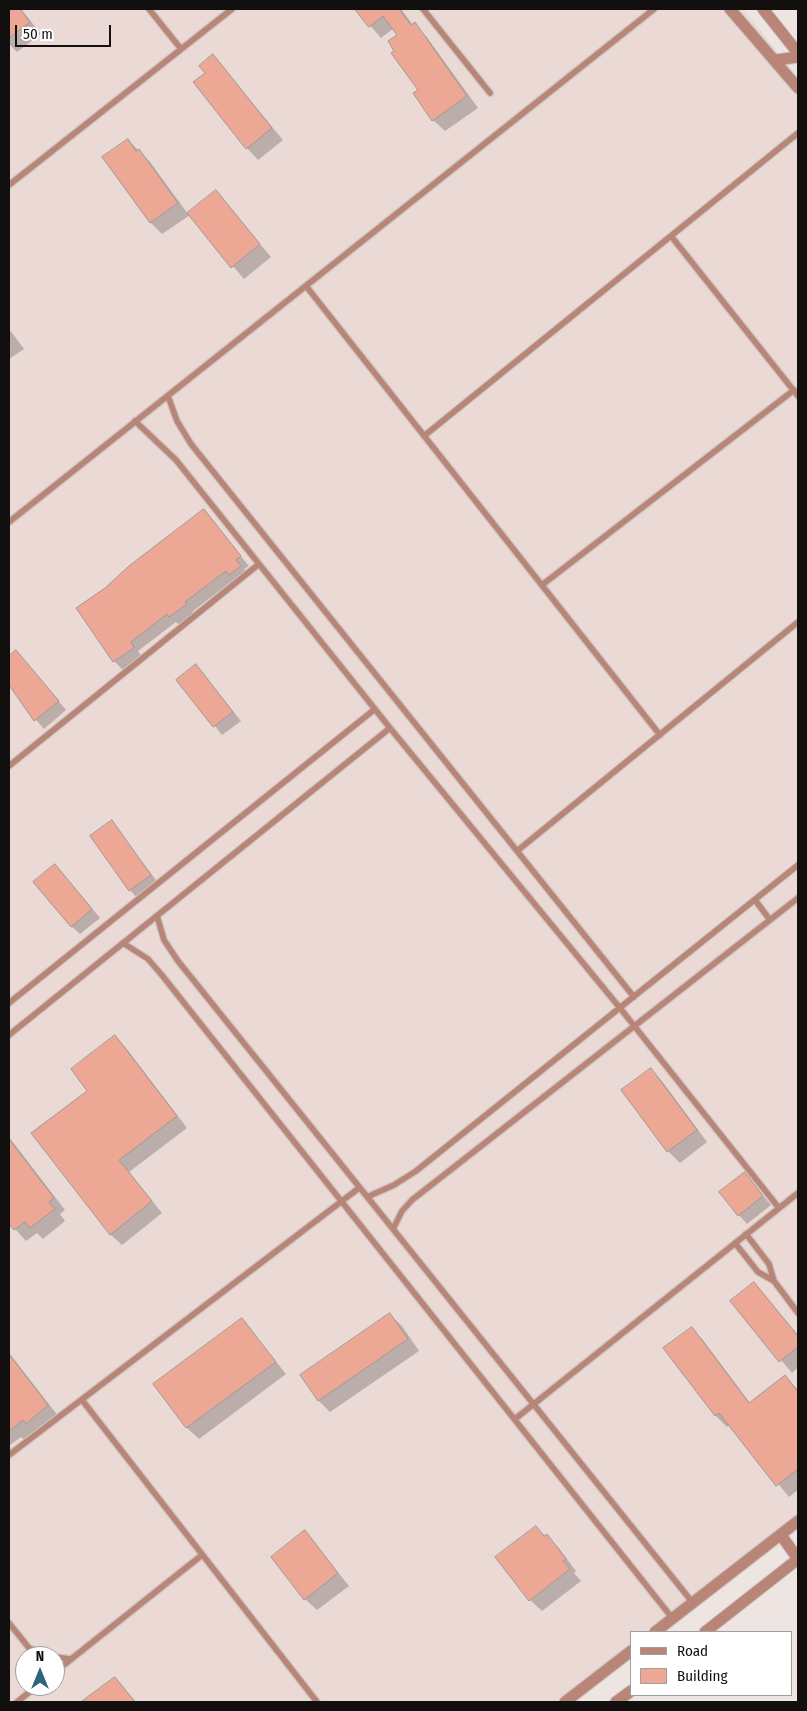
<!DOCTYPE html>
<html>
<head>
<meta charset="utf-8">
<style>
	body { margin:0 }
	#map { position:relative; width:807px; height:1711px; overflow:hidden; background:#eee5e3; font-family:"Fira Sans Condensed",sans-serif }
	canvas { display:block }
	.frame { position:absolute; inset:0; border:10px solid #120f0f; pointer-events:none }
	.legend { position:absolute; left:630px; top:1631px; width:162px; height:65px; box-sizing:border-box; background:#fff; border:1px solid #a09f9f; margin:0; padding:6px 9px; list-style:none; font-size:15px; color:#120f0f }
	.legend li { display:flex; align-items:center; gap:10px; height:25px }
	.legend b { width:25px; border:1px solid #a09f9f }
	.north { position:absolute; left:15px; top:1646px; width:50px; height:50px; box-sizing:border-box; background:#fff; border:1px solid #a09f9f; border-radius:50%; rotate:0deg; font-size:14px; font-weight:700; line-height:20px; text-align:center; color:#120f0f }
	.north::after { content:''; display:block; margin:auto; width:18px; height:22px; background:#29647c; clip-path:polygon(50% 0,100% 100%,50% 72%,0 100%) }
	.scale { position:absolute; left:15px; top:25px; width:96px; height:22px; box-sizing:border-box; border:2px solid #120f0f; border-top:0; padding-left:6px; font-size:15px; line-height:18px; white-space:nowrap; color:#120f0f; -webkit-text-stroke:4px #fff; paint-order:stroke }
</style>
</head>
<body>
<div id="map">
<canvas width="807" height="1711"></canvas>
<div class="frame"></div>
<ul class="legend">
<li><b style="height:6px;background:#b88577"></b>Road</li>
<li><b style="height:14px;background:#eda895"></b>Building</li>
</ul>
<div class="north">N</div>
<div class="scale">50 m</div>
</div>
<script>
const c = document.querySelector('canvas').getContext('2d');
c.lineJoin = 'round';
function paint(path, color) { c.fillStyle = color; c.fill(path, 'evenodd'); }
function stroke(path, color, width, dash) { c.strokeStyle = color; c.lineWidth = width; c.lineCap = dash ? 'butt' : 'round'; c.setLineDash(dash || []); c.stroke(path); }
const built = new Path2D(`
	M9,9H743L798,77V1522L659,1632H631V1654L570,1702H9ZM25,1656H55V1686H25Z`);
const shadow = new Path2D(`
	M9,9H21L41,34L17,52L9,44Z
	M356,9H401L413,25L426,36L478,108L445,131L433,120L420,90L396,51L399,35L394,28L381,38Z
	M213,56L283,140L258,160L247,148L207,73Z
	M128,140L150,162L188,214L216,192L271,257L244,279L190,215L162,234L151,223L104,158Z
	M9,329L24,349L9,359Z
	M203,510L249,566L244,569L249,576L239,583L235,579L193,611L194,613L179,625L176,622L138,651L142,657L123,670L114,661L78,608L106,589Z
	M16,651L66,710L44,729L23,705L26,703L9,683V658Z
	M196,666L241,721L222,735L178,680Z
	M112,822L159,884L138,899L130,890Z
	M63,874L100,918L80,934L71,926Z
	M115,1037L126,1048L187,1128L129,1172L162,1213L122,1245L110,1234L89,1091Z
	M651,1070L662,1081L707,1142L680,1163L668,1151Z
	M9,1137L65,1210L60,1214L65,1221L43,1239L37,1233L26,1241L9,1222Z
	M744,1174L771,1205L747,1224L739,1215Z
	M754,1284L798,1335V1367L792,1373L732,1301Z
	M390,1315L402,1326L419,1351L330,1412L319,1401Z
	M242,1319L286,1374L199,1439L187,1428L155,1384Z
	M691,1329L703,1340L750,1403L785,1376L798,1390V1490L789,1497L730,1425L727,1427L716,1416L665,1348Z
	M9,1353L59,1417L38,1435L35,1431L24,1440L21,1437L10,1445Z
	M536,1528L558,1547L576,1571L574,1573L581,1581L542,1611L530,1600Z
	M305,1532L349,1586L317,1610L305,1599Z
	M115,1678L136,1702H83Z`);
const building = new Path2D(`
	M9,9H20L30,22L9,38Z
	M355,9H399L411,25L415,22L467,96L432,121L413,93L418,90L391,53L394,51L388,41L397,35L383,16L369,27Z
	M213,54L272,128L246,149L193,82L205,73L199,66Z
	M128,139L136,151L139,149L178,203L150,223L102,157Z
	M216,190L260,244L231,268L187,213Z
	M204,509L241,556L236,560L241,566L229,575L226,571L185,602L187,604L169,617L167,614L131,642L134,648L113,662L76,608L105,588L129,566Z
	M16,650L59,701L34,721L9,685V656Z
	M196,664L233,712L213,727L176,680Z
	M112,820L151,875L129,891L90,836Z
	M55,864L92,909L71,927L33,882Z
	M115,1035L177,1116L119,1160L152,1201L110,1235L31,1133L87,1091L71,1069Z
	M651,1068L697,1130L667,1152L621,1090Z
	M9,1139L54,1198L49,1202L55,1209L30,1228L25,1222L14,1230L9,1224Z
	M745,1172L763,1196L738,1216L719,1192Z
	M754,1282L798,1336V1347L779,1362L730,1301Z
	M390,1313L408,1339L318,1401L300,1375Z
	M242,1318L276,1362L186,1428L153,1384Z
	M692,1327L749,1403L785,1375L798,1392V1469L776,1486L719,1413L715,1416L663,1348Z
	M9,1354L48,1405L26,1424L23,1420L9,1431Z
	M536,1526L544,1536L547,1534L566,1559L563,1561L570,1569L529,1601L495,1557Z
	M305,1530L338,1573L304,1600L271,1557Z
	M115,1677L135,1702H81Z`);
const lane = new Path2D(`
	M149,9L181,49
	M423,9L490,93
	M9,185L232,9
	M671,236L798,396
	M306,286L660,735
	M168,396L177,421L191,444L634,997
	M135,421L176,460L390,728L620,1008L779,1208
	M424,436L798,133
	M9,522L654,9
	M542,585L794,390
	M9,766L259,564
	M517,851L798,622
	M755,900L770,920
	M157,916L164,940L178,961L693,1603
	M123,943L148,959L161,974L673,1619
	M9,1003L375,709
	M9,1035L390,728
	M367,1197L394,1185L416,1171L798,865
	M393,1229L402,1211L412,1200L798,898
	M746,1234L769,1264L774,1281L798,1313
	M735,1243L758,1272L774,1281
	M82,1400L317,1702
	M515,1419L798,1193
	M9,1455L359,1188
	M9,1623L29,1648L50,1656
	M29,1648L30,1656
	M55,1657L71,1659
	M55,1672L202,1555
	M17,1702L37,1686`);
const street = new Path2D(`
	M730,9L798,88
	M763,9L798,53
	M776,60L798,57
	M781,1535L798,1559
	M655,1632L798,1521
	M705,1632L798,1559
	M565,1702L631,1651
	M616,1702L631,1691`);
paint(built, '#ead9d4');
paint(shadow, '#0003');
paint(building, '#eda895');
stroke(building, '#a19997', 1);
stroke(lane, '#cbc3c1', 8);
stroke(street, '#cbc3c1', 13);
stroke(lane, '#b88577', 5.5);
stroke(street, '#b88577', 11);
</script>
</body>
</html>
